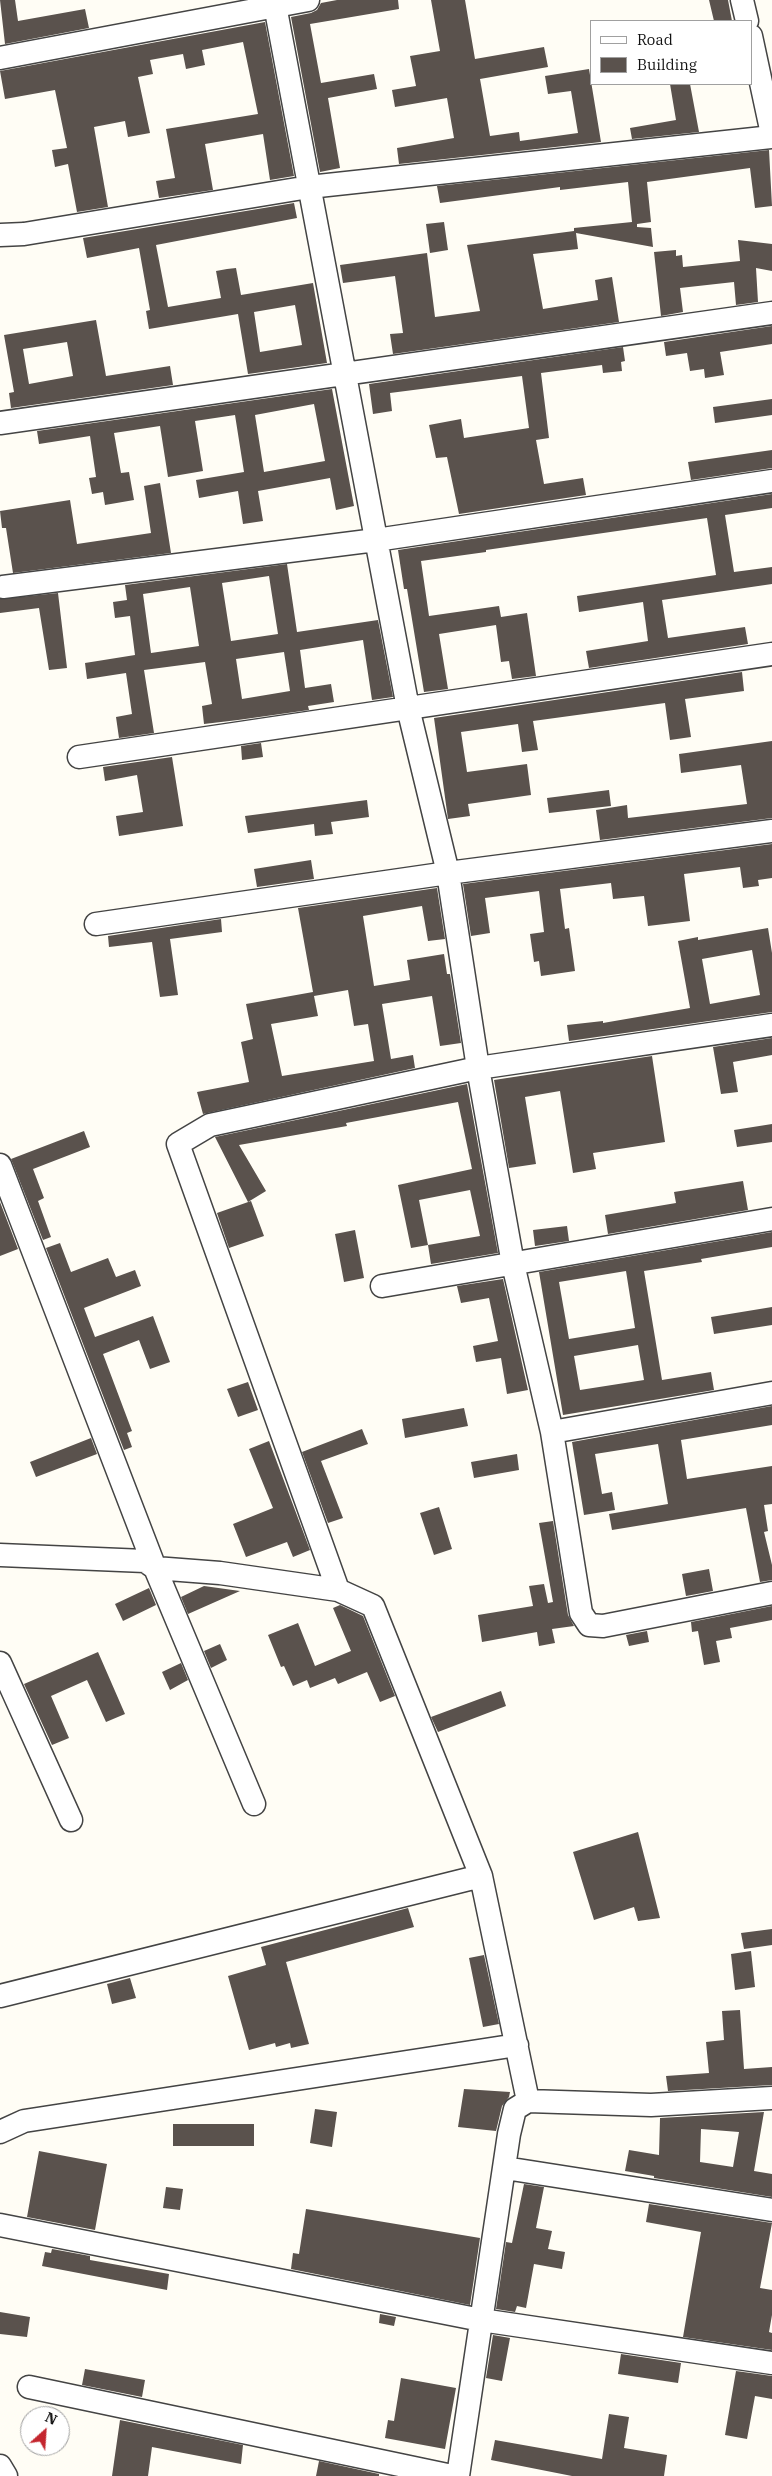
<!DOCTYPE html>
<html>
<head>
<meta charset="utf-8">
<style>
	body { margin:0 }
	#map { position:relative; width:772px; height:2476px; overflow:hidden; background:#fffdf5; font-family:"IBM Plex Serif",serif }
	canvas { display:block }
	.legend { position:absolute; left:590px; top:20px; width:162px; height:65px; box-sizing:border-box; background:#fff; border:1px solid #a0a0a0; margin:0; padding:6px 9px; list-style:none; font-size:15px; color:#111 }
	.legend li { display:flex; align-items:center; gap:10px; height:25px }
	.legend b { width:25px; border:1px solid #a0a0a0 }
	.north { position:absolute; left:20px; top:2406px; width:50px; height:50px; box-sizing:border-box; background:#fff; border:1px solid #a0a0a0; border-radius:50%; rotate:26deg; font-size:14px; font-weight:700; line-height:20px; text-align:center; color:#111 }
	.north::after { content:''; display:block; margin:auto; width:18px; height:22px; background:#c4262e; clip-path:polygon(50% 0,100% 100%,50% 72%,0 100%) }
</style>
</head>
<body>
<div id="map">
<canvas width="772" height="2476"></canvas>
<ul class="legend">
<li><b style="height:6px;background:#fff"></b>Road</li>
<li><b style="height:14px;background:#5a524d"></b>Building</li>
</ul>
<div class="north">N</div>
</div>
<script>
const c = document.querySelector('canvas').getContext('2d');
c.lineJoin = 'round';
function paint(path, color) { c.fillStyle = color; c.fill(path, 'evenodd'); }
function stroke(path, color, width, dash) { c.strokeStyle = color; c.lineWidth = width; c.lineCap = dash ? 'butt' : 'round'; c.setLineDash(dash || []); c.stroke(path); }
const building = new Path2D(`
	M0,0H15L18,21L85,9L89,28L5,44Z
	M337,0H398L399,9L310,24L321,83L374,74L377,89L328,98L340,168L320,172L291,17L311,13L317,10L321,3Z
	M431,0H465L475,59L544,47L548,67L480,79L490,136L519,132L520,141L578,133L571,91L548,94L545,76L589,69L601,142L399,164L397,148L454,138L447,98L395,107L392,90L416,86L410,56L440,51Z
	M709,0H728L732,21H714Z
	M265,22L294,176L270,180L263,134L205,144L213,190L159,198L156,181L175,178L166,129L258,114L243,42L202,50L205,65L186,69L183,54L150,60L153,74L138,77L150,133L128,137L125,121L94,127L108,207L77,212L68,164L55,167L52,150L67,148L55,90L5,99L0,71Z
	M670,84H690L699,132L632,139L630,128L676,120Z
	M769,150L772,206L755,208L750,168L647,182L651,222L637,224V227L651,228L653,247L576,233L578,249L533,254L543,309L598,300L595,280L612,277L619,322L393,354L390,334L403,333L395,276L343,283L340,265L427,253L435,317L480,311L467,245L574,231V228L632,222L628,182L560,190V187L440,203L437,186Z
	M294,203L297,218L156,245L168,307L221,298L216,271L227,269L236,268L241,295L313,283L327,363L248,374L238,314L149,329L146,311L150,310L139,248L87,258L83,238ZM295,305L302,345L260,352L254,312Z
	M444,222L448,250L430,253L426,224Z
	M738,240L772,244V271L756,268L758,302L736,305L734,282L680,288L683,312L661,316L654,252L676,250V256L682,255L683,267L740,261Z
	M96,320L106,376L170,366L173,385L11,408L9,393L14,392L4,335ZM67,342L73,376L29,384L23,349Z
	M772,326V344L720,352L724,375L705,378L704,369L690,371L687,353L666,356L664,342Z
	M623,347L625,361L621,362L622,371L603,373L602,365L541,373L549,438L536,440L544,484L583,478L586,495L459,514L447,457L436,458L429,425L461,419L464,438L529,428L522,376L390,393L392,411L373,414L369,384Z
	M332,389L354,506L336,510L330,478L258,491L263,521L243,524L238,491L199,498L196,480L244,472L235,415L195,421L203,471L168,477L160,426L114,433L121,473L129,472L134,500L105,505L103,492L92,494L89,478L96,477L90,436L39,444L37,431ZM314,404L325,461L264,472L255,415Z
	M772,399V415L715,423L713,407Z
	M772,450V468L691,480L688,462Z
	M160,483L171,553L13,573L6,528H2L0,511L70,500L77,544L151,533L144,486Z
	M772,494V508L725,515L734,572L772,567V584L662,600L668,638L745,627L748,644L589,668L586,651L648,641L643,602L579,612L577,596L716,575L707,518L486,550V552L421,561L429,616L499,606L501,617L527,613L536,676L512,679L509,661L501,662L496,625L439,634L448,689L424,692L407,589H404L398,550Z
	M287,564L297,632L378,620L393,697L372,700L363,640L300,650L305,688L331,684L334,702L308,706L309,710L238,720L204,724L202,706L212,704L205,662L144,670L154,733L119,738L116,717L132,714L126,673L87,679L85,663L135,655L130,616L115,618L113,602L127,600L125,585ZM269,576L278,634L231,641L222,583ZM190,587L199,646L151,653L143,594ZM284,652L290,691L242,699L236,659Z
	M58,593L67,668L49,670L39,608L0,613V599Z
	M742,672L744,691L685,699L691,737L670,740L665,703L533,721L538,750L522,752L518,724L461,732L467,772L527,764L531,795L468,804L470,816L448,819L434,718Z
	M772,741V818L600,840L596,810L627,805L628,818L747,804L741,765L681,773L679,754Z
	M261,743L263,757L242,760L241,746Z
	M172,757L183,826L119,836L116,816L143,812L137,775L105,781L103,767Z
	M609,790L611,806L549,813L547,798Z
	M367,800L369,817L331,822L333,834L315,836L314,824L248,833L245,816Z
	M772,844V878L758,880L759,886L743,888L740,867L684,874L690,921L648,926L644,896L613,899L611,883L560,889L565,929L569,928L575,971L541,976L539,961L534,962L530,934L544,932L539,891L485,898L490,933L471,936L463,884Z
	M311,860L314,879L257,887L254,869Z
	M437,888L445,939L428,941L422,906L363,916L374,986L410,980L407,960L444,954L447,974H450L461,1043L440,1046L432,996L382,1004L391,1059L413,1055L415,1068L203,1114L197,1092L249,1082L241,1042L253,1039L246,1004L313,992L298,908ZM348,990L354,1026L368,1024L374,1061L282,1076L271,1024L318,1016L314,996Z
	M221,919L222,932L170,939L178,995L160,997L152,942L109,947L108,936Z
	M768,928L772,953V1012L569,1041L567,1025L603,1021V1023L690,1008L678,941L698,937V940ZM752,950L760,995L710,1004L702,959Z
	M772,1038V1055L733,1062L738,1092L721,1094L713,1047Z
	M652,1056L665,1142L593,1153L596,1169L573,1173L560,1091L525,1097L536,1164L509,1168L494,1080Z
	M467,1084L498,1253L431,1264L428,1245L411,1248L398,1185L472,1169L458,1102L346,1123L347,1126L239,1145L266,1191L248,1202L215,1137ZM470,1190L480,1236L428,1245L419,1200Z
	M772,1124V1142L737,1147L734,1130Z
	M84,1131L90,1147L33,1169L44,1198L38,1201L51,1237L43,1240L11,1159Z
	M743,1181L748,1210L608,1234L605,1215L676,1203L674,1192Z
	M251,1201L264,1236L229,1248L217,1213Z
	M0,1202L18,1249L0,1256Z
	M567,1226L569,1241L535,1246L533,1230Z
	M355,1230L364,1278L344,1282L335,1234Z
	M772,1232V1247L701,1259L702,1262L644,1271L662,1380L711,1372L714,1390L563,1415L539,1272ZM626,1271L635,1328L569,1339L559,1282ZM638,1345L644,1380L580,1390L574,1356Z
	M60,1243L71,1272L108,1258L116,1277L135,1270L141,1286L84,1308L95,1337L153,1316L170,1362L150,1369L139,1340L103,1354L132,1431L127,1433L132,1447L124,1450L46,1248Z
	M503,1279L528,1390L507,1394L501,1358L476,1362L473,1346L498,1341L489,1298L461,1303L457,1286Z
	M772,1307V1325L714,1334L711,1317Z
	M248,1382L258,1410L238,1417L227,1389Z
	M772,1406V1425L681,1440L687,1479L772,1466V1504L764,1505L768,1531L764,1532L772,1565V1580L760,1582L746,1508L612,1530L609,1514L668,1504L658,1444L595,1454L602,1494L612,1492L615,1510L584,1515L572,1442Z
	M464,1408L468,1426L405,1438L402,1419Z
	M362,1429L368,1444L321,1461L343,1518L328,1523L302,1452Z
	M91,1438L97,1454L36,1477L30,1462Z
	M269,1441L310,1550L293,1557L287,1542L246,1557L233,1524L273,1508L249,1449Z
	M517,1454L519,1470L474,1478L471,1462Z
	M439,1507L452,1549L434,1555L420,1513Z
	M553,1521L568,1615L574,1626L552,1629L555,1643L539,1646L537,1632L482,1642L478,1615L533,1606L529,1586L544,1584L548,1603L553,1602L539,1523Z
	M709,1569L713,1591L686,1596L682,1574Z
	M204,1586L240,1591L188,1614L181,1597Z
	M149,1588L156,1605L123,1621L115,1604Z
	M340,1605L363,1616L395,1696L380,1702L367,1672L338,1684L335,1678L310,1688L307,1680L293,1686L284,1666L281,1667L268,1635L298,1623L315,1666L351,1651L333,1608Z
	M772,1606V1620L730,1628L732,1638L716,1641L720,1662L704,1665L698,1631L692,1632L691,1622Z
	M647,1631L649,1642L629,1646L626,1635Z
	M220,1644L227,1660L211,1668L204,1651Z
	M98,1652L125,1714L106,1722L87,1680L51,1696L69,1738L52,1745L24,1684Z
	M181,1663L188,1680L170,1690L162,1672Z
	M501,1691L506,1706L438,1732L431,1717Z
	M638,1832L660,1918L638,1921L634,1907L594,1920L573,1852Z
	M408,1908L414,1927L286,1962L309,2044L291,2048L290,2043L276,2047L275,2043L249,2050L228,1976L266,1965L261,1947Z
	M772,1929V1945L744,1949L741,1933Z
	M751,1951L755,1987L735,1990L731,1954Z
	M484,1955L499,2024L483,2027L469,1958Z
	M130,1978L136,1998L112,2004L107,1984Z
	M740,2010L744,2069L772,2067V2085L668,2091L666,2076L709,2073L706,2042L724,2040L722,2011Z
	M464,2089L510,2092L509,2097L502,2106L496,2131L458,2127Z
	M315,2109L337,2112L332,2147L310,2143Z
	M764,2112L754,2171L772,2174V2197L654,2178V2176L625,2171L629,2150L659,2155L660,2118ZM701,2129L739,2132L733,2167L700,2162Z
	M173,2124H254V2146H173Z
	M39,2151L107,2164L95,2230L27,2217Z
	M524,2184L544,2187L536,2228L552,2231L548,2249L565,2252L562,2269L534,2264L526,2308L517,2306L515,2312L496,2309L506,2242L512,2243Z
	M166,2187L183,2189L180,2210L163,2208Z
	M649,2204L772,2223L760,2288L772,2290V2315L769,2332L772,2333V2350L683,2337L701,2232L646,2222Z
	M306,2209L480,2238L470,2305L291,2269L293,2253L299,2254Z
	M52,2249L90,2256V2260L169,2274L167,2290L42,2266L45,2252L51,2253Z
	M0,2312L30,2317L27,2337L0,2334Z
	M380,2314L396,2317L394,2326L379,2323Z
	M493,2335L510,2338L502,2381L486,2378Z
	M621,2354L681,2363L678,2383L618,2374Z
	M85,2369L145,2380L142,2397L82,2385Z
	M736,2371L772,2376V2399L755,2396L747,2439L725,2435Z
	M401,2378L456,2388L445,2449L385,2438L388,2420L394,2421Z
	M609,2414L629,2417L624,2448L667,2455L664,2476H572L491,2460L495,2440L602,2459Z
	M120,2420L243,2445L241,2464L152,2447L148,2476H112Z
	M319,2461L379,2474V2476H316Z`);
const minor = new Path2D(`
	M274,0L408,708L448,873L478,1068L513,1264L552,1432L581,1613L589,1625L603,1626L772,1593
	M742,0L747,21
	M751,36L772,134
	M0,58L308,0
	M0,235L24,234L309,187L772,137
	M0,423L772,313
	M3,587L376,540L772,481
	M79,757L772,654
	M96,924L448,873L772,831
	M0,1165L155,1568L254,1804
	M382,1286L772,1219
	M552,1432L772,1393
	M0,1555L145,1561L155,1568L220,1573L338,1590L373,1606L481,1876L0,1996
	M338,1590L178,1144L210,1125L478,1068L772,1025
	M0,1663L71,1820
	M481,1876L528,2101
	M0,2132L24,2121L517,2045
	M505,2168L772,2210
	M0,2225L481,2320L772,2363
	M29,2387L452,2476
	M0,2466L6,2476
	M458,2476L509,2134L515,2109L528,2101L651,2105L772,2098`);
paint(building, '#5a524d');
stroke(minor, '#444', 25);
stroke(minor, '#fff', 22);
</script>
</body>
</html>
